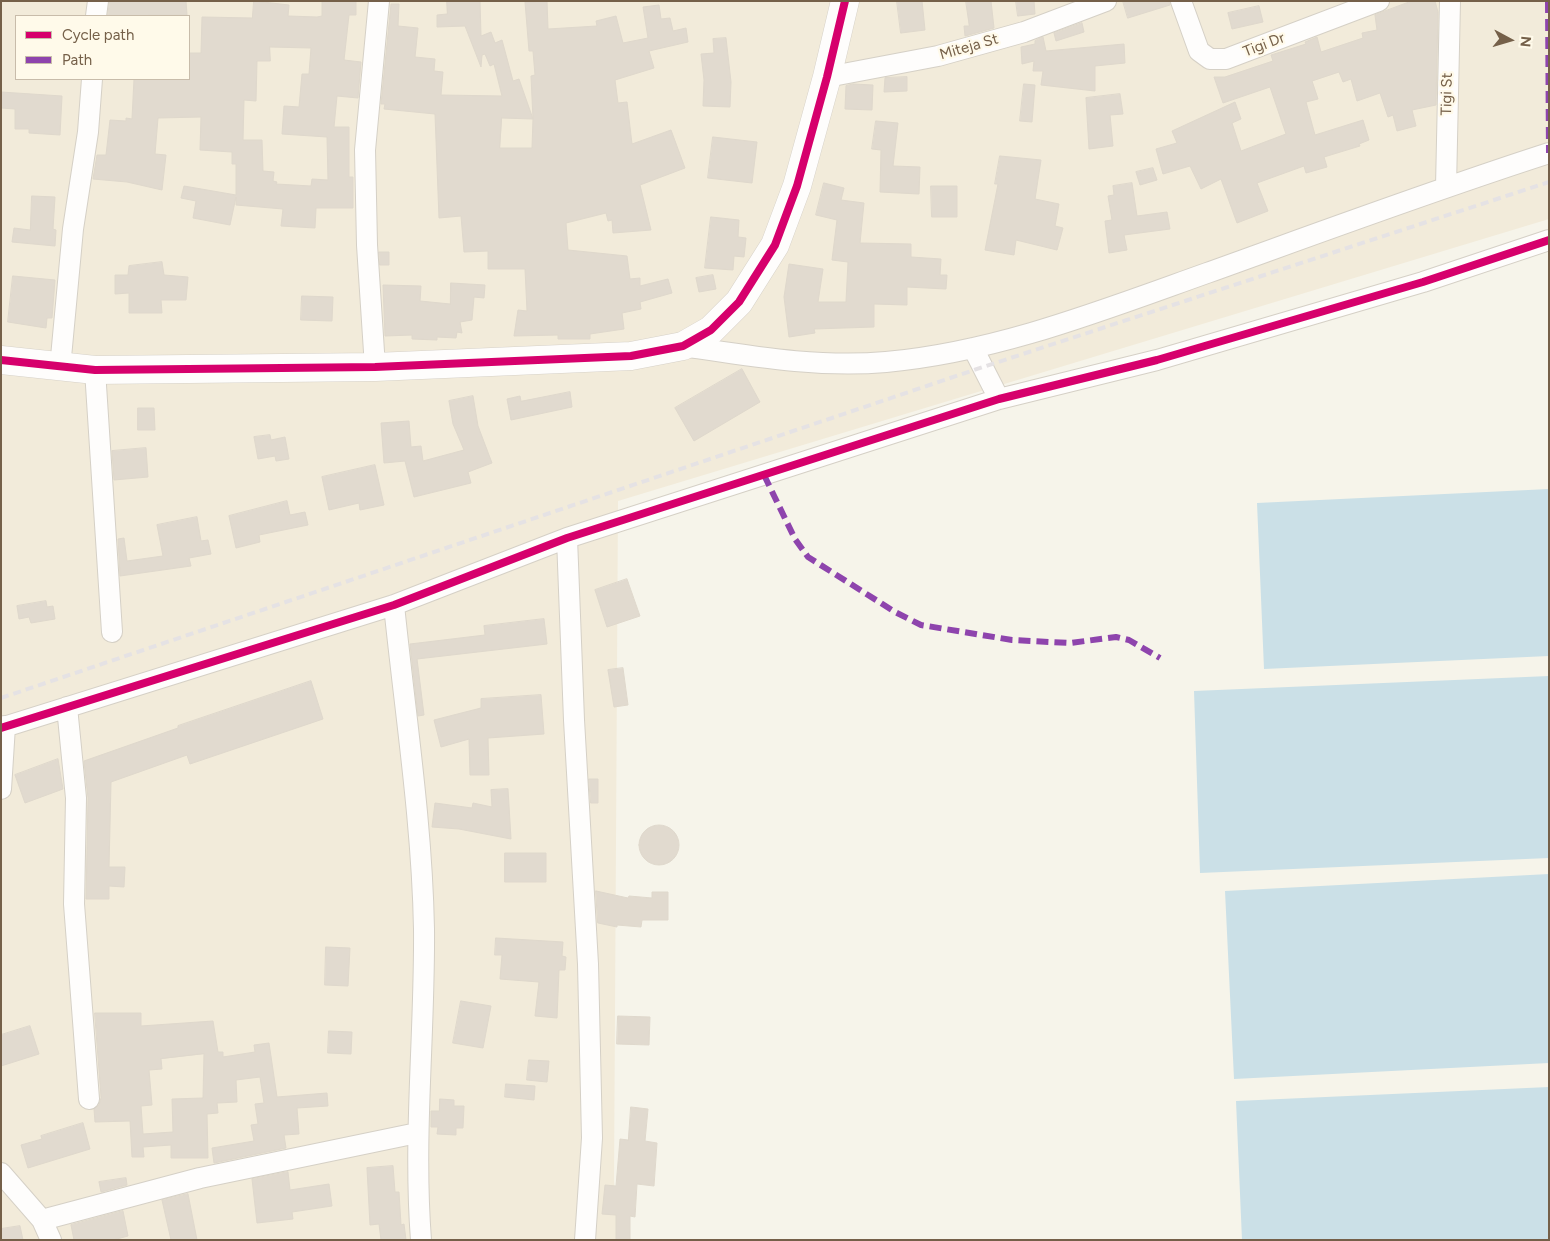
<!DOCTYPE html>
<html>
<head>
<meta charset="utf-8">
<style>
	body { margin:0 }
	#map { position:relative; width:1550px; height:1241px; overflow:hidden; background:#f6f4ea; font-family:Figtree,sans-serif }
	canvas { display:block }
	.frame { position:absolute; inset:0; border:2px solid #756049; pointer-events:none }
	.legend { position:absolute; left:15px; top:15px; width:175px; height:65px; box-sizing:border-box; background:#fffaea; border:1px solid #c8bcaa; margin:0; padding:6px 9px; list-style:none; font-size:15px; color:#756049 }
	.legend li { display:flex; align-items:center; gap:10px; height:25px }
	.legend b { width:25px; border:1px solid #c8bcaa }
	.north { position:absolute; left:1485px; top:15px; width:50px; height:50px; -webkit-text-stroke:4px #fffaea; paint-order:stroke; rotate:96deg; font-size:14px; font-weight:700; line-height:20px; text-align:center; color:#756049 }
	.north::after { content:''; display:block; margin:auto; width:18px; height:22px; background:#756049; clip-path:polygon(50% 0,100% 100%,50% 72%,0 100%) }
</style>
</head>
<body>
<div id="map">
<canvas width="1550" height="1241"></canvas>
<div class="frame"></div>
<ul class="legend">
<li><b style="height:6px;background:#d6006c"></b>Cycle path</li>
<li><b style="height:6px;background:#8e44ad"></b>Path</li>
</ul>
<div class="north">N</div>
</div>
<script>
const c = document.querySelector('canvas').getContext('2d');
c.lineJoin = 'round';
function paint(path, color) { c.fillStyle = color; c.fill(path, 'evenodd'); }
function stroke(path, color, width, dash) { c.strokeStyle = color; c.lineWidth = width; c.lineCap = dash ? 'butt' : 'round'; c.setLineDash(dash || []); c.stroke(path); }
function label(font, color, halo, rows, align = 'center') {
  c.font = font + ' Figtree,sans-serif'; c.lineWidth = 4.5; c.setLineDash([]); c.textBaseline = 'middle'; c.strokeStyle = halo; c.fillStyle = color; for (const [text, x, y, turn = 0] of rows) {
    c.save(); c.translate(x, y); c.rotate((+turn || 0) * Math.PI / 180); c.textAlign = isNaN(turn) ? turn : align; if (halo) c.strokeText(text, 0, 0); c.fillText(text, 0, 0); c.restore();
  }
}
const residential = new Path2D(`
	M1,1H1549V219L618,501L614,1181L619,1240H1ZM16,16H189V79H16Z`);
const water = new Path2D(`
	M1549,489V656L1264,669L1257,503Z
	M1549,676V858L1200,873L1194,691Z
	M1549,874V1063L1234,1079L1225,891Z
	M1549,1087V1240H1242L1236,1101Z`);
const building = new Path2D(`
	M110,1H186L187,15L108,16Z
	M254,1L289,5L288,16L317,17L322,16V1H356V15H349L344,60L361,62L358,98L337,96L334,127H349V177H353V208H316L315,228L281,226L283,209L236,205V197L230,225L193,218L196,201L181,198L184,186L236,195V164H232V152L200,150L201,117L158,118L155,154L166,155L162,190L127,182L93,179L97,155H106L110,120L126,121V118L132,119L134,79H189V53H201L202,17L252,18ZM270,47L311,48L309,74H302L299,107L284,106L282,134L327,137L328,180L312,179L311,186L276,184L277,182L273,181L274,172L263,171L262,140H243L244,100L256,101L257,61H270Z
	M447,1H480L481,36L491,32L495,43L502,40L513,81L519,79L533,119L531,76L535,75L533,51H529L525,2L547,1L548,29L597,26L596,21L616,16L623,43L648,38L643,7L659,5L661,19L670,18L673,31L686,28L688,42L649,51L654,68L615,80L618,103L627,102L632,144L671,130L685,168L640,185L651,230L613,233L612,220L608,221L606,213L566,223L568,250L627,256L630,279L640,278V286L668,279L672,293L640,302L641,309L622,313L624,329L590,334V339H558V335L514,336L518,310L527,311L525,269H488V251L464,252L461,216L439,218L435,114L384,109L385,104H381L391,4H399L398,26L418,28L415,57L435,59L434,71L443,72L441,95L502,96L494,64L490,66L485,54L482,55L481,67L465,26L437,27V15L447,14ZM502,118L533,119L532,148H500Z
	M897,1H922L925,30L901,33Z
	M966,1H991L994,28L965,36L964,26H969Z
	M1016,1H1034L1035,14L1018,16Z
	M1123,1H1169L1170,5L1128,18Z
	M1412,1H1435L1438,12L1436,105L1412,110L1416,126L1397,131L1393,115L1388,117L1380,93L1357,101L1351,79L1343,82L1339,72L1312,81L1318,99L1306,102L1315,135L1363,120L1369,140L1359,144L1360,146L1324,157L1327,167L1306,173L1304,166L1257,183L1268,211L1237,223L1221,179L1201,189L1190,166L1163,174L1156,149L1177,143L1172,131L1235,102L1241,119L1232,123L1241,151L1286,134L1270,87L1223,103L1214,77H1225L1273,61L1271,55L1306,44L1305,42L1317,37L1321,52L1363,38L1362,33L1377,30L1375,15Z
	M1259,6L1263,22L1232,29L1228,13Z
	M1082,23L1084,32L1056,41L1054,33Z
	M1043,37L1046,51L1124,44L1125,63L1095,66V91L1041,85L1043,71H1033L1034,61L1022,64L1021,47L1035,44V41Z
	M726,38L731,82L730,107L703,106L704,80L701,54L714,53L713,39Z
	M907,77V91L884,92L885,78Z
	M853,84L873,85L872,110L845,109L846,86Z
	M1024,84L1035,85L1032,122L1020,121Z
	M1,92L62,96L60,135L29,133V129H15V109L1,108Z
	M1120,94L1123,114L1110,115L1113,146L1089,149L1086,98Z
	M876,121L898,123L893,166L920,167L919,194L880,192L881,150L872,149Z
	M713,137L757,142L752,183L708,178Z
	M1000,156L1041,160L1035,199L1059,204L1055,226L1063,228L1057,250L1016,240L1014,255L985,250L998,184H995Z
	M1153,168L1157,180L1140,185L1136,172Z
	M824,183L844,188L841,200L864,203L860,243L911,244V257L941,259L940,275H947L946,289L907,287V305L874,304V327L814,329L815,333L789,337L784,297L789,264L823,269L818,302H846L848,262L832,260L837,220L816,215Z
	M1132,183L1137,216L1167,212L1170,229L1124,235L1127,250L1109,253L1105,221L1112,220L1108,196L1114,195L1113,186Z
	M931,186H957V217H932Z
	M32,196L55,197L53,229L56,230L55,246L12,242L14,228L30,230Z
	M711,217L739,220L738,237L746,238L744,257L734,256L733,270L705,268Z
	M379,252H389V265H380Z
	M162,262L164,275L188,277L186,300H161L162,313H129V293L115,294V275H128L129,266Z
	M713,275L716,289L699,292L696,278Z
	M13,276L55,280L52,318H47L46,328L8,322Z
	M451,283L485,285L484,298L474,297L472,320L460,322L462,333L457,332L456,338L437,337V340L412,339V335L385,336L383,285L421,286L420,301L450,304Z
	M302,296L333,297L332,321L301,320Z
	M742,369L760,402L694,441L675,408Z
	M570,392L572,407L511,420L507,399L520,396L521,401Z
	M473,396L478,426L492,463L468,472L471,483L414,497L405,461L384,463L381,423L409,421L411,447L421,446L423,461L464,450L453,424L449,401Z
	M138,408H154L155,430H138Z
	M270,435L271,440L285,437L289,459L276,461L275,456L258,459L254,437Z
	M146,448L148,477L114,480L112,451Z
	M375,465L384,505L360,510L359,503L329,510L322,477Z
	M287,501L290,515L305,512L308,525L259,535L260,542L236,548L229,516Z
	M197,517L201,541L208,540L211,554L189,558L191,566L120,576L118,539L124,538L127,561L163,556L157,525Z
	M627,579L640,616L607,627L595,590Z
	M46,601L47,607L53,606L55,619L31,623L29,617L19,619L17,606Z
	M544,619L547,644L417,659L424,715L418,716L410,644L485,635L484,626Z
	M623,668L628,705L614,707L608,670Z
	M311,681L323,719L190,764L187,755L111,782L109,867H125L124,887L109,886V899H86L88,798L84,761L178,728V726Z
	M541,695L544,734L488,738L489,775H470L469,739L441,747L434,720L481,708V699Z
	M58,759L63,789L25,803L15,775Z
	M589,779H598V803H591Z
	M508,789L511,839L459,829L432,827L435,803L472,808L473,803L492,807L491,790Z
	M639 845a20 20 0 1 1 40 0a20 20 0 1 1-40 0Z
	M505,853H546V882H505Z
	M596,891L628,898L629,896L652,898V892H668V920H642L641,927L617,925V927L598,923Z
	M496,938L563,942L562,956L566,957L565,970H559L557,1018L535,1016L539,982L500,979L502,955H495Z
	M326,947L350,948L348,986L325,985Z
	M461,1001L491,1006L483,1048L453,1043Z
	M95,1013H141V1026L213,1021L218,1052H223V1057L255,1052L254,1045L269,1043L277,1097L327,1093L328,1106L297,1108L299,1134L284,1135L286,1148L214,1163L212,1148L254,1141L251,1125L258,1124L255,1104L264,1103L260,1077L236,1080L237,1102L217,1103L218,1113L207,1114L208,1158H171V1145L143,1147L144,1157H132L130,1121L95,1122L94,1109L99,1105L101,1098ZM204,1054L203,1098L172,1099L173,1132L143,1134L141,1106L152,1105L149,1070L162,1069L161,1059Z
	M618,1016L650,1017L649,1045L617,1044Z
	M30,1026L39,1054L1,1066V1035Z
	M329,1031L352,1032L351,1054L328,1053Z
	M529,1060L549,1061L547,1082L527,1080Z
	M506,1084L535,1086L534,1100L505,1097Z
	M440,1099L454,1100V1106H464L463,1128H456V1135L437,1134L438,1127H431V1111H439Z
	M631,1107L648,1109L645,1141L657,1143L654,1186L637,1184L635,1217L630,1216V1240H616V1215L602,1214L605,1185L616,1186L620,1139L628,1140Z
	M83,1123L90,1149L28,1168L21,1145L42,1139L41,1136Z
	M393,1166L395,1192H399L401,1225L404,1224L406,1240H381L379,1224L370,1225L367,1168Z
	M288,1172L290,1190L329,1184L332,1206L292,1212L293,1219L257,1223L252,1179Z
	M126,1178L127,1185L101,1192L99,1182Z
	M188,1194L197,1240H171L162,1200Z
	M123,1211L128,1236L113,1240H74L71,1225Z
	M20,1226L23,1240H1V1229Z`);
const street = new Path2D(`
	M1181,1L1199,51L1210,59H1226L1379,1
	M96,16L98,1
	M827,77L938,56L1024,32L1106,1
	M1446,187L1450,1
	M683,346C751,356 817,368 886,362C997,352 1103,310 1207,273C1321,232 1434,190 1549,153
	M973,348L999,399
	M375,367L367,245L365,150L379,1
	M60,368L73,229L88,132L92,79
	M95,370L112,632
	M567,538L574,720L588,964L592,1138L585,1240
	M394,605C405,713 422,821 424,929C425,1033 413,1136 421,1240
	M67,707L76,798L74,904L89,1099
	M1,728L394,605L567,538L999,399L1157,360L1423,282L1549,240
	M1,789L5,726
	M1,1173L42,1220L51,1240
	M42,1220L200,1178L417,1133`);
const secondary = new Path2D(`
	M1,360L95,370L375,367L631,356L683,346L711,330L739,302L775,245L797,186L827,77L845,1`);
const rail = new Path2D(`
	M1,698L983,367L1549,182`);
const quiet = new Path2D(`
	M1548,1L1549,153
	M764,475L795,539L808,557L895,612L921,625L1012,640L1070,643L1116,637L1129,640L1160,658
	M1,1173H2`);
const cycleway = new Path2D(`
	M1,360L95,370L375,367L631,356L683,346L711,330L739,302L775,245L797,186L827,77L845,1
	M1,728L394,605L567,538L999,399L1157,360L1423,282L1549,240`);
const streetNames = [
	["Tigi Dr",1264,45,-21],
	["Miteja St",969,47,-16],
	["Tigi St",1447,94,-89]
];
paint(residential, '#f2ebda');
paint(water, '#cbe0e7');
paint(building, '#e1dacf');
stroke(building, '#dfd8cc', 1);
stroke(street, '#d5d0c6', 22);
stroke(secondary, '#d6d1c8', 29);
stroke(street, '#fefdfc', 20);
stroke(secondary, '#fefdfc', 28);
stroke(rail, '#e5e2e4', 4, [8, 5]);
stroke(quiet, '#8e44ad', 6, [12, 6]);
stroke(cycleway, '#d6006c', 8);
label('15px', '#756049', '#fffaea', streetNames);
</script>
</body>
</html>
